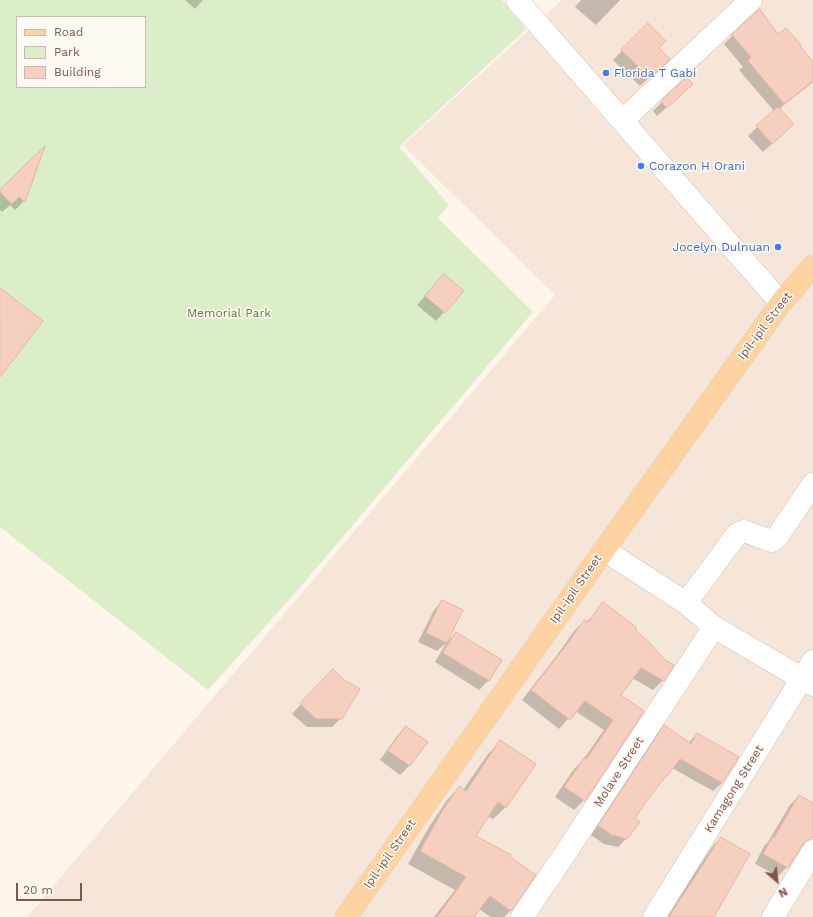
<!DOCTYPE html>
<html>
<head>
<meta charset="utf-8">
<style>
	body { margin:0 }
	#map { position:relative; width:813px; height:917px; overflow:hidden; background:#fef5eb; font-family:"Work Sans",sans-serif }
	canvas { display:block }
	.legend { position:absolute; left:16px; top:16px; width:130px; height:72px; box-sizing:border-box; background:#fff9f3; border:1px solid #cbb8b0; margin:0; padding:5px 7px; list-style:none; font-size:12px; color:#7c574b }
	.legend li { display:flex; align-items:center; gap:8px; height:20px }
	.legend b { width:20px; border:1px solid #cbb8b0 }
	.north { position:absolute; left:757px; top:861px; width:40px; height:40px; -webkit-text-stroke:3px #fff9f3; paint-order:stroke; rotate:152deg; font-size:11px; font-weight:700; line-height:16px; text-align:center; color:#7c574b }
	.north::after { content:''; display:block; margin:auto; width:14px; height:18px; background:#7c574b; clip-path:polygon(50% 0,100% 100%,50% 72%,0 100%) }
	.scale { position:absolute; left:16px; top:883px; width:66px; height:18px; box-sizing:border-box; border:2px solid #7c574b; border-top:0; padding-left:5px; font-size:12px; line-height:14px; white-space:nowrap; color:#7c574b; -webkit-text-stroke:3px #fff9f3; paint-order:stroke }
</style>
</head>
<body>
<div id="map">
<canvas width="813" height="917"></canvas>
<ul class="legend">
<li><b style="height:5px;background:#ffd2a1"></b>Road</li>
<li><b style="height:11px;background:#dbeec7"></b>Park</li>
<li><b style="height:11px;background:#f5d0c1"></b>Building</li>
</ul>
<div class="north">N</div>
<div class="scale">20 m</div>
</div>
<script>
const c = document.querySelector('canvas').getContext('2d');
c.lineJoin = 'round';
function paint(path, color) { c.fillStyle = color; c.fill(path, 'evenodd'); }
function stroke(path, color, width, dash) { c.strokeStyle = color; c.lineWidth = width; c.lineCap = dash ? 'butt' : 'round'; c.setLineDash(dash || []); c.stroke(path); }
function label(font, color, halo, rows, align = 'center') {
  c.font = font + ' "Work Sans",sans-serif'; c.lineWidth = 3; c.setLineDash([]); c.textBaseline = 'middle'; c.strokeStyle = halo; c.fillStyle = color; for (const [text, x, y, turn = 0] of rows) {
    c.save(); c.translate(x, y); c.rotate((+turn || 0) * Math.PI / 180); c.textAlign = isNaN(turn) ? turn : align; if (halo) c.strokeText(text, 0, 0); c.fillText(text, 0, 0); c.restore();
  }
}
const residential = new Path2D(`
	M562,0H813V917H27L555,295L403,145Z`);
const green = new Path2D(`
	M0,0H502L526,29L399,147L449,205L438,218L533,312L303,584L208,690L0,527ZM17,17H145V87H17Z`);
const shadow = new Path2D(`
	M185,0H203L195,9Z
	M581,0H620L596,25L575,7Z
	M648,24L658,48L660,68L640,86L613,60Z
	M733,35L778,36L798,46L813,64V82L779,109L784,133L763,152L748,136L774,111L739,70L743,67L724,44Z
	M683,93L657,116L653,111L662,102Z
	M43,150L24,201L15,210L10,205L2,212L0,210V192Z
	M444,275V312L436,321L417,305Z
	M443,601L462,610L446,643L456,633L501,660L488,681L479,690L435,662L446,643L437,651L418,642L434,610Z
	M603,604L635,631L663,680L653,690L632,678L619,695L643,711L584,800L574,810L555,797L574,769L583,760L604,730L575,711L559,729L522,700L555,658L574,631L584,621L587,622Z
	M324,679L341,718L332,727H307L292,714Z
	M406,727L426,742L409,766L400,775L380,760L397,736Z
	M665,727L688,743L697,734L722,783L713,791L672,768L657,785L633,818L638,822L626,839L618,847L604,844L591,835L656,735Z
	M500,742L506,807L493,819L488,816L474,836L511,910L504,917H491L479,909L473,917H434L455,890L408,864L429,827L447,800L459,788L463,790L488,754Z
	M799,796L813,804V835L802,847L799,848L787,867L778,876L755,864L764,846L768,842L790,805Z
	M721,838L713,917H666L712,847Z`);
const building = new Path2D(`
	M760,9L778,34L786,28L801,45L800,46L813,62V81L784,104L748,61L751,57L732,35Z
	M648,23L666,41L659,48L670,59L650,78L621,50Z
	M687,77L693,84L667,108L661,102Z
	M778,107L794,124L772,144L756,126Z
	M45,146L25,202L19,197L12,204L0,192V190Z
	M444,274L464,291L445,313L425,296Z
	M0,288L43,321L0,377Z
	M442,600L463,610L447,643L426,633Z
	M603,602L636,627V631L648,641L665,660L674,665L664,681L641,668L621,695L644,711L585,801L564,787L584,758L586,759L613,720L585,701L570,720L531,690L565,647L584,620L588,622Z
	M456,632L502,660L489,681L443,653Z
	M333,669L343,679L360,689L342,719H316L300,704Z
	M664,725L691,744L697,733L739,757L722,783L680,759L667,776H666L645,803L635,818L640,822L627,839L612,835L598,826Z
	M406,726L428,742L410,766L388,751Z
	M500,740L536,764L506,808L498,802L476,836L511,855L510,857L536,875L511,911L490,896L474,917H437L466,877L420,851L441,813L459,786L466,791Z
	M799,795L813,803V837L803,844L788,868L763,854L773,836L774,837Z
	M721,837L750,854L714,917H669Z`);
const minor = new Path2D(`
	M517,0L781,303
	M622,121L751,0
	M604,550L686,603L714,627L813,685
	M686,603L737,534L744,531L771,541L777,537L813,484
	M522,917L563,857L714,627
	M654,917L813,661
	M773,917L813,851`);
const major = new Path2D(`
	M346,917L604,550L781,303L813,266`);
const markers = [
	[606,73,4,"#3f7fe0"],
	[641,166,4,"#3f7fe0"],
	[778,247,4,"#3f7fe0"]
];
const shopNames = [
	["Florida T Gabi",614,73],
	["Corazon H Orani",649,166],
	["Jocelyn Dulnuan",770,247,"right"]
];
const parkNames = [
	["Memorial Park",229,313]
];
const streetNames = [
	["Ipil-ipil Street",765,326,-53],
	["Ipil-ipil Street",576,589,-55],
	["Molave Street",619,772,-57],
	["Kamagong Street",734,789,-58],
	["Ipil-ipil Street",390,854,-55]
];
paint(residential, '#f6e6d9');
paint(green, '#dbeec7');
paint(shadow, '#0003');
paint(building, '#f5d0c1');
stroke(building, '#e9b4a0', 1);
stroke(minor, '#d4bdb2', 23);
stroke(major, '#ddd3d0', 23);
stroke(minor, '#fff', 22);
stroke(major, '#ffd2a1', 22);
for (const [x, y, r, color] of markers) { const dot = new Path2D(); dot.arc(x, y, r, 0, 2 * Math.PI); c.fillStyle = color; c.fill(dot); stroke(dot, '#fff9f3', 1.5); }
label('12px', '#366cbe', '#fff9f3', shopNames, 'left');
label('12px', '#587c3f', '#fff9f3', parkNames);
label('12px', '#7c574b', '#fff9f3', streetNames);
</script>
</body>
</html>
